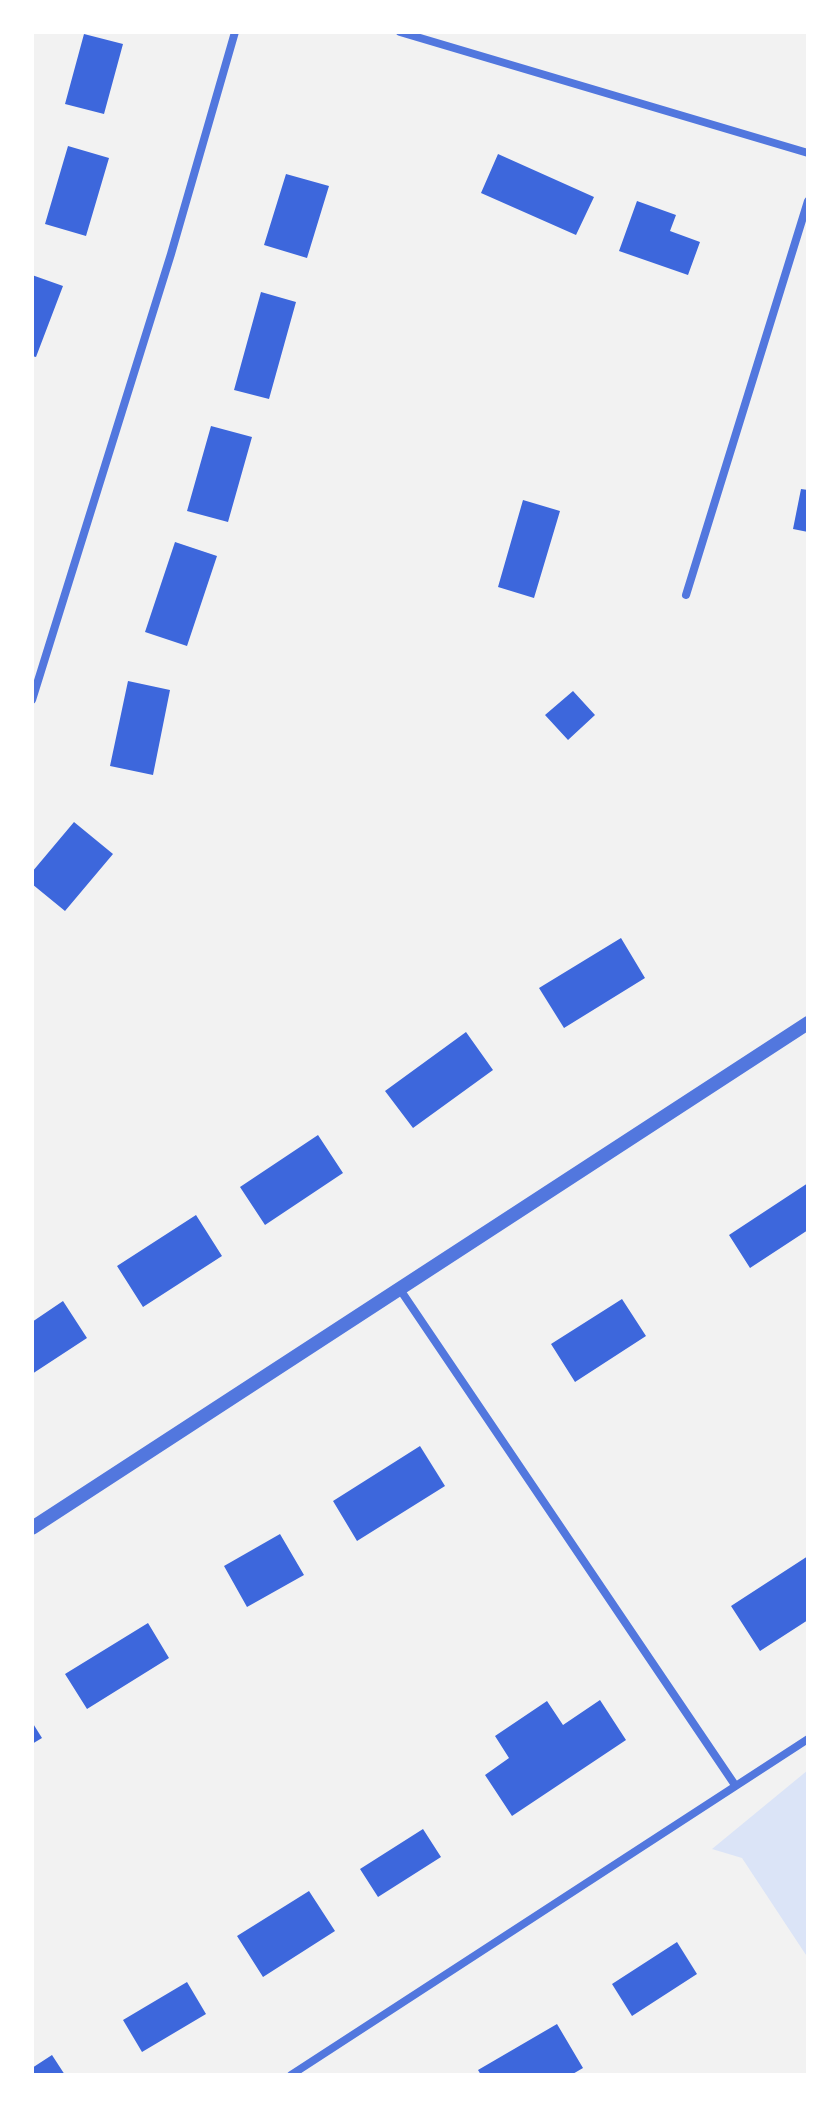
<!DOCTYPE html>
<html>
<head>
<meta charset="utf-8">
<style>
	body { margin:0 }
	#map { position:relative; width:840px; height:2107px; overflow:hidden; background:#f2f2f2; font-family:Spectral,serif }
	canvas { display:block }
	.frame { position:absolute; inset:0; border:34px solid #fff; pointer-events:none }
</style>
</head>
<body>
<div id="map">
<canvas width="840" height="2107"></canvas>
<div class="frame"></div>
</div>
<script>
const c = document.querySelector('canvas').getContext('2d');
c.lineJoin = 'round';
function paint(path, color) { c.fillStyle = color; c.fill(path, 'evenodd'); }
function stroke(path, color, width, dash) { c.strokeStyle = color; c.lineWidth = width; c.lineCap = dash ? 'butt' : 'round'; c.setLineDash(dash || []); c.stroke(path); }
const green = new Path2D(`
	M808,1770V1958L742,1858L712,1849Z`);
const building = new Path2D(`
	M84,34L123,44L104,114L65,104Z
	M68,146L109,158L86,236L45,224Z
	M498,154L594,197L576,235L481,193Z
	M286,174L329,186L307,258L264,245Z
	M637,201L676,215L670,231L700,242L688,275L619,251Z
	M32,275L63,286L36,357L32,356Z
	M261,292L296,302L269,399L234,390Z
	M211,426L252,437L228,522L187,511Z
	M801,489L808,490V532L793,529Z
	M523,500L560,511L534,598L498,587Z
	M175,542L217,556L187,646L145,632Z
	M128,681L170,690L153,775L110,766Z
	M573,691L595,715L568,740L545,715Z
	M74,822L113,854L65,911L32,884V872Z
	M621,938L645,978L564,1028L539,988Z
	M466,1032L493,1070L413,1128L385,1091Z
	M318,1135L343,1173L265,1225L240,1187Z
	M808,1183V1230L750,1268L729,1235Z
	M196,1215L222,1256L143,1307L117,1266Z
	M622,1299L646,1336L575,1382L551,1344Z
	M63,1301L87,1338L32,1374V1322Z
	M420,1446L445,1486L357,1541L333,1501Z
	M280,1534L304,1575L247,1607L224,1566Z
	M808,1556V1620L760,1651L731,1606Z
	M148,1623L169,1658L87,1709L65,1674Z
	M600,1700L626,1740L512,1816L485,1775L509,1758L495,1736L547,1701L563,1725Z
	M32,1722L42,1738L32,1744Z
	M423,1829L441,1857L378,1897L360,1869Z
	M309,1891L335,1931L263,1977L237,1936Z
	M677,1942L697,1974L632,2016L612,1984Z
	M187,1982L206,2014L142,2052L123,2020Z
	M557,2024L583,2068L571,2075H481L478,2070Z
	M52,2055L65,2075H32V2068Z`);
const minor = new Path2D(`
	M400,32L808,153
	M686,595L808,201
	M32,700L171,254L235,32
	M399,1288L735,1785
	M291,2075L808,1739`);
const tertiary = new Path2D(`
	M32,1528L808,1023`);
paint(green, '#dbe4f7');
paint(building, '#3d67dc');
stroke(minor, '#5277de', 8);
stroke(tertiary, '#5277de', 14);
</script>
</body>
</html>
